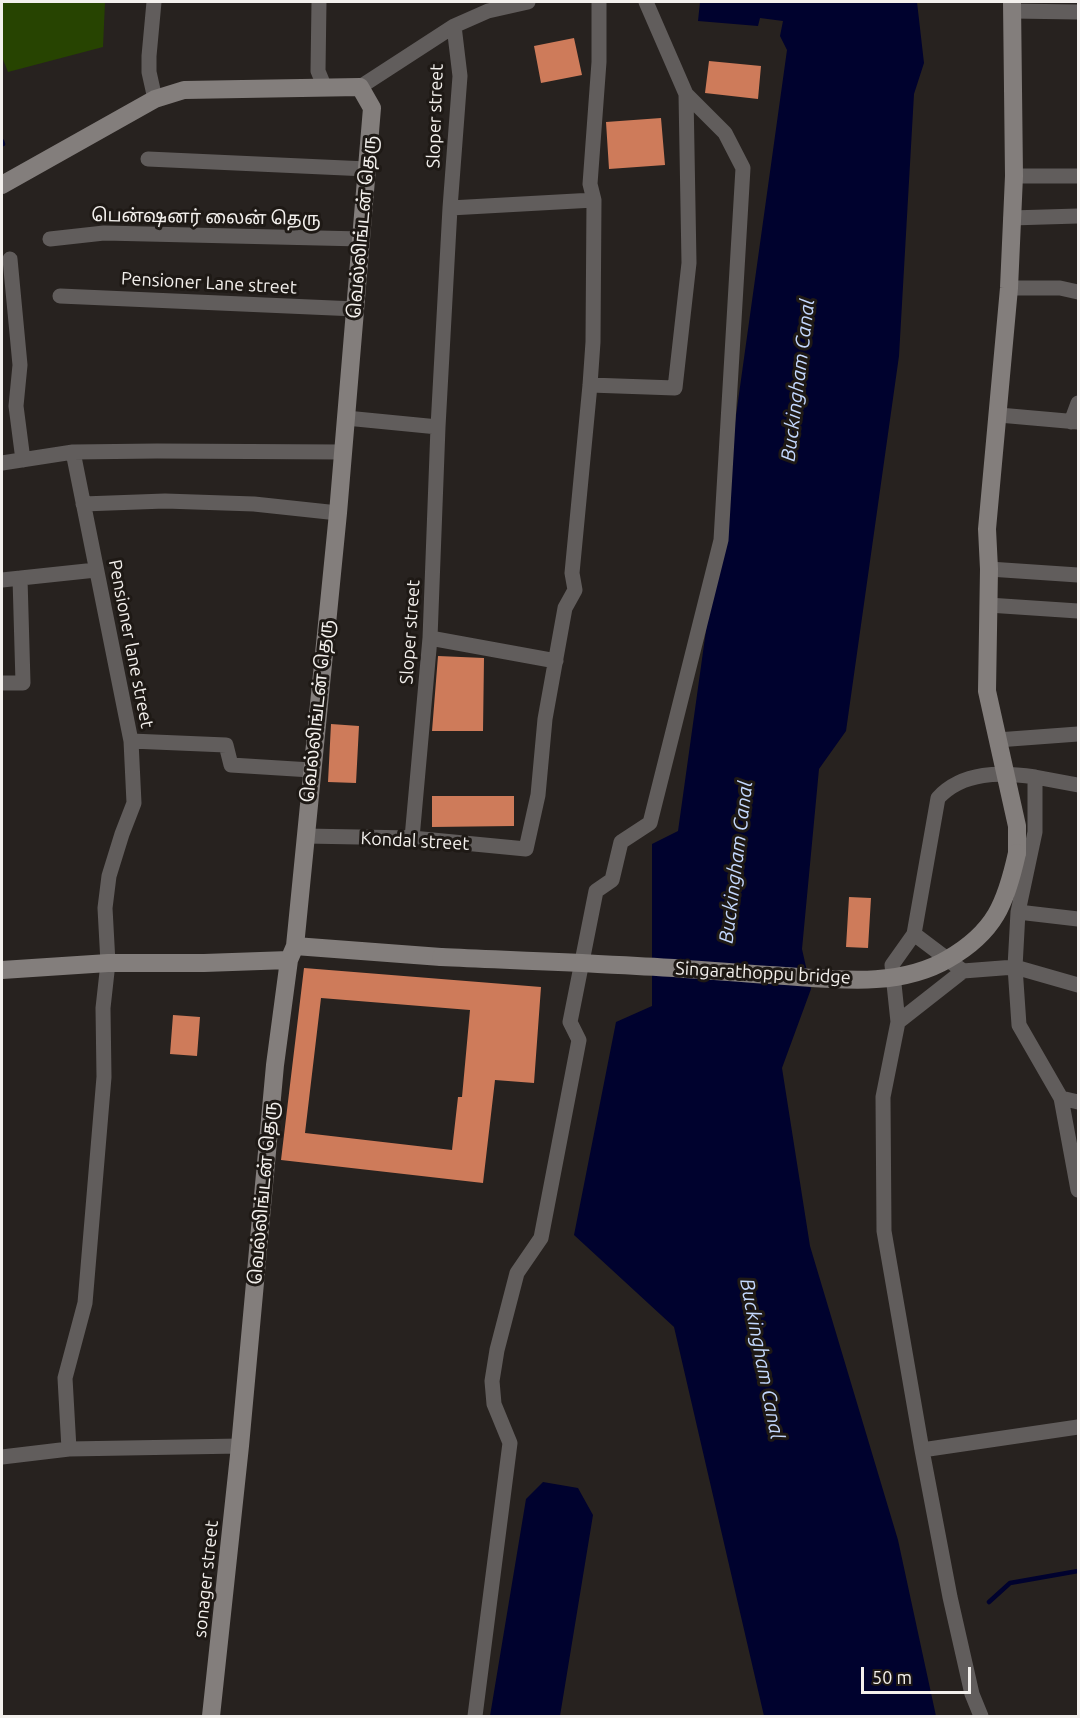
<!DOCTYPE html>
<html>
<head>
<meta charset="utf-8">
<style>
	body { margin:0 }
	#map { position:relative; width:1080px; height:1718px; overflow:hidden; background:#27221f; font-family:Ubuntu,sans-serif }
	canvas { display:block }
	.frame { position:absolute; inset:0; border:3px solid #f3f0ed; pointer-events:none }
	.scale { position:absolute; left:861px; top:1667px; width:110px; height:27px; box-sizing:border-box; border:3px solid #f3f0ed; border-top:0; padding-left:8px; font-size:18px; line-height:21px; white-space:nowrap; color:#f3f0ed; -webkit-text-stroke:4px #1e1915; paint-order:stroke }
</style>
</head>
<body>
<div id="map">
<canvas width="1080" height="1718"></canvas>
<div class="frame"></div>
<div class="scale">50 m</div>
</div>
<script>
const c = document.querySelector('canvas').getContext('2d');
c.lineJoin = 'round';
function paint(path, color) { c.fillStyle = color; c.fill(path, 'evenodd'); }
function stroke(path, color, width, dash) { c.strokeStyle = color; c.lineWidth = width; c.lineCap = dash ? 'butt' : 'round'; c.setLineDash(dash || []); c.stroke(path); }
function label(font, color, halo, rows, align = 'center') {
  c.font = font + ' Ubuntu,"Noto Sans Tamil",sans-serif'; c.lineWidth = 6; c.setLineDash([]); c.textBaseline = 'middle'; c.strokeStyle = halo; c.fillStyle = color; for (const [text, x, y, turn = 0] of rows) {
    c.save(); c.translate(x, y); c.rotate((+turn || 0) * Math.PI / 180); c.textAlign = isNaN(turn) ? turn : align; if (halo) c.strokeText(text, 0, 0); c.fillText(text, 0, 0); c.restore();
  }
}
const green = new Path2D(`
	M2,2H105L103,47L8,72L2,57Z`);
const water = new Path2D(`
	M700,2H917L924,63L914,94L899,356L846,731L819,769L802,949L811,989L782,1068L810,1246L898,1540L936,1716H764L674,1327L574,1235L616,1022L652,1006V844L678,831L787,50L780,36L783,21L760,18L758,26L698,21Z
	M543,1482L578,1488L593,1515L560,1716H490L526,1499Z`);
const stream = new Path2D(`
	M2,141L3,144
	M989,1602L1010,1583L1078,1571`);
const building = new Path2D(`
	M574,38L582,75L541,83L534,46Z
	M709,61L761,66L758,99L705,93Z
	M661,118L665,165L609,169L606,122Z
	M438,656L484,658L483,731H432Z
	M331,724L359,726L356,783L328,782Z
	M432,796H514V826L432,827Z
	M849,897L871,898L868,948L846,947Z
	M304,968L541,987L534,1083L495,1080L483,1183L281,1160ZM321,998L470,1010L462,1097H458L452,1150L305,1133Z
	M173,1015L200,1017L197,1056L170,1054Z`);
const street = new Path2D(`
	M154,2L149,56V72L155,99
	M319,2L318,71L325,88
	M1012,11L1078,12
	M360,87L454,26L488,11L528,2
	M148,159L367,169
	M1014,176H1078
	M450,208L594,200
	M1011,218L1078,216
	M50,239L104,233L362,239
	M10,259L20,365L16,406L23,460
	M1009,288H1060L1078,292
	M60,296L356,309
	M590,385L675,388L689,263L686,94
	M999,415L1078,422
	M346,418L438,427
	M1071,422L1078,403
	M73,452L131,741L226,745L231,765L311,770
	M2,463L73,452L157,451L342,452
	M83,504L165,501L254,504L338,513
	M989,569L1078,575
	M2,580L96,570
	M988,605L1078,611
	M430,638L556,661
	M2,683H23L20,578
	M997,740L1078,734
	M1035,777C1001,772 963,771 938,798L914,934L963,971L1015,967L1078,985
	M1078,785L1035,777V832L1018,912L1015,967L1019,1025L1061,1098L1078,1190
	M305,836L412,838L526,849L538,795L545,719L565,608L575,590L572,573L590,385L593,342L594,200L590,184L599,62V2
	M412,838L430,638L438,427L450,208L460,76L454,26
	M1018,912L1078,919
	M963,971L898,1022L883,1097L884,1231L922,1450L950,1597L972,1694L981,1716
	M898,1022L892,965L914,934
	M1061,1098L1078,1102
	M69,1449L65,1378L85,1303L104,1077L103,1008L108,963L105,908L109,876L122,834L134,803L131,741
	M922,1450L1078,1427
	M2,1457L69,1449L240,1446L239,1456
	M475,1716L510,1443L494,1404L492,1381L497,1350L517,1273L541,1238L579,1040L570,1022L596,891L612,880L621,842L650,823L721,540L743,168L725,133L686,94L646,2`);
const secondary = new Path2D(`
	M1012,2L1014,176L1009,288L987,529L989,569L987,691L1017,826V853
	M2,185L155,99L184,90L360,87L372,108L338,513L295,946L289,960L275,1065L240,1446L211,1716
	M295,946L441,957
	M2,970L108,963H204L289,960`);
const secondaryBridge = new Path2D(`
	M441,957C507,960 572,962 637,966C681,968 725,972 769,975C827,978 896,990 948,959C995,932 1006,903 1017,853`);
const streetNames = [
	["Sloper street",435,116,-88],
	["பென்ஷனர் லைன் தெரு",206,217,1],
	["வெல்லிங்டன் தெரு",362,227,-85],
	["Pensioner Lane street",209,283,3],
	["Sloper street",410,632,-86],
	["Pensioner lane street",131,644,79],
	["வெல்லிங்டன் தெரு",317,711,-84],
	["Kondal street",415,841,3],
	["Singarathoppu bridge",763,973,3],
	["வெல்லிங்டன் தெரு",263,1193,-85],
	["sonager street",206,1579,-84]
];
const waterNames = [
	["Buckingham Canal",798,380,-83],
	["Buckingham Canal",736,862,-83],
	["Buckingham Canal",762,1359,79]
];
paint(green, '#274401');
paint(water, '#00022e');
stroke(stream, '#00022e', 4.5);
paint(building, '#ce7b5a');
stroke(street, '#615d5c', 15);
stroke(secondary, '#837e7c', 18);
stroke(secondaryBridge, '#837e7c', 18);
label('18px', '#f3f0ed', '#1e1915', streetNames);
label('italic 20px', '#c4d8fe', '#1e1915', waterNames);
</script>
</body>
</html>
